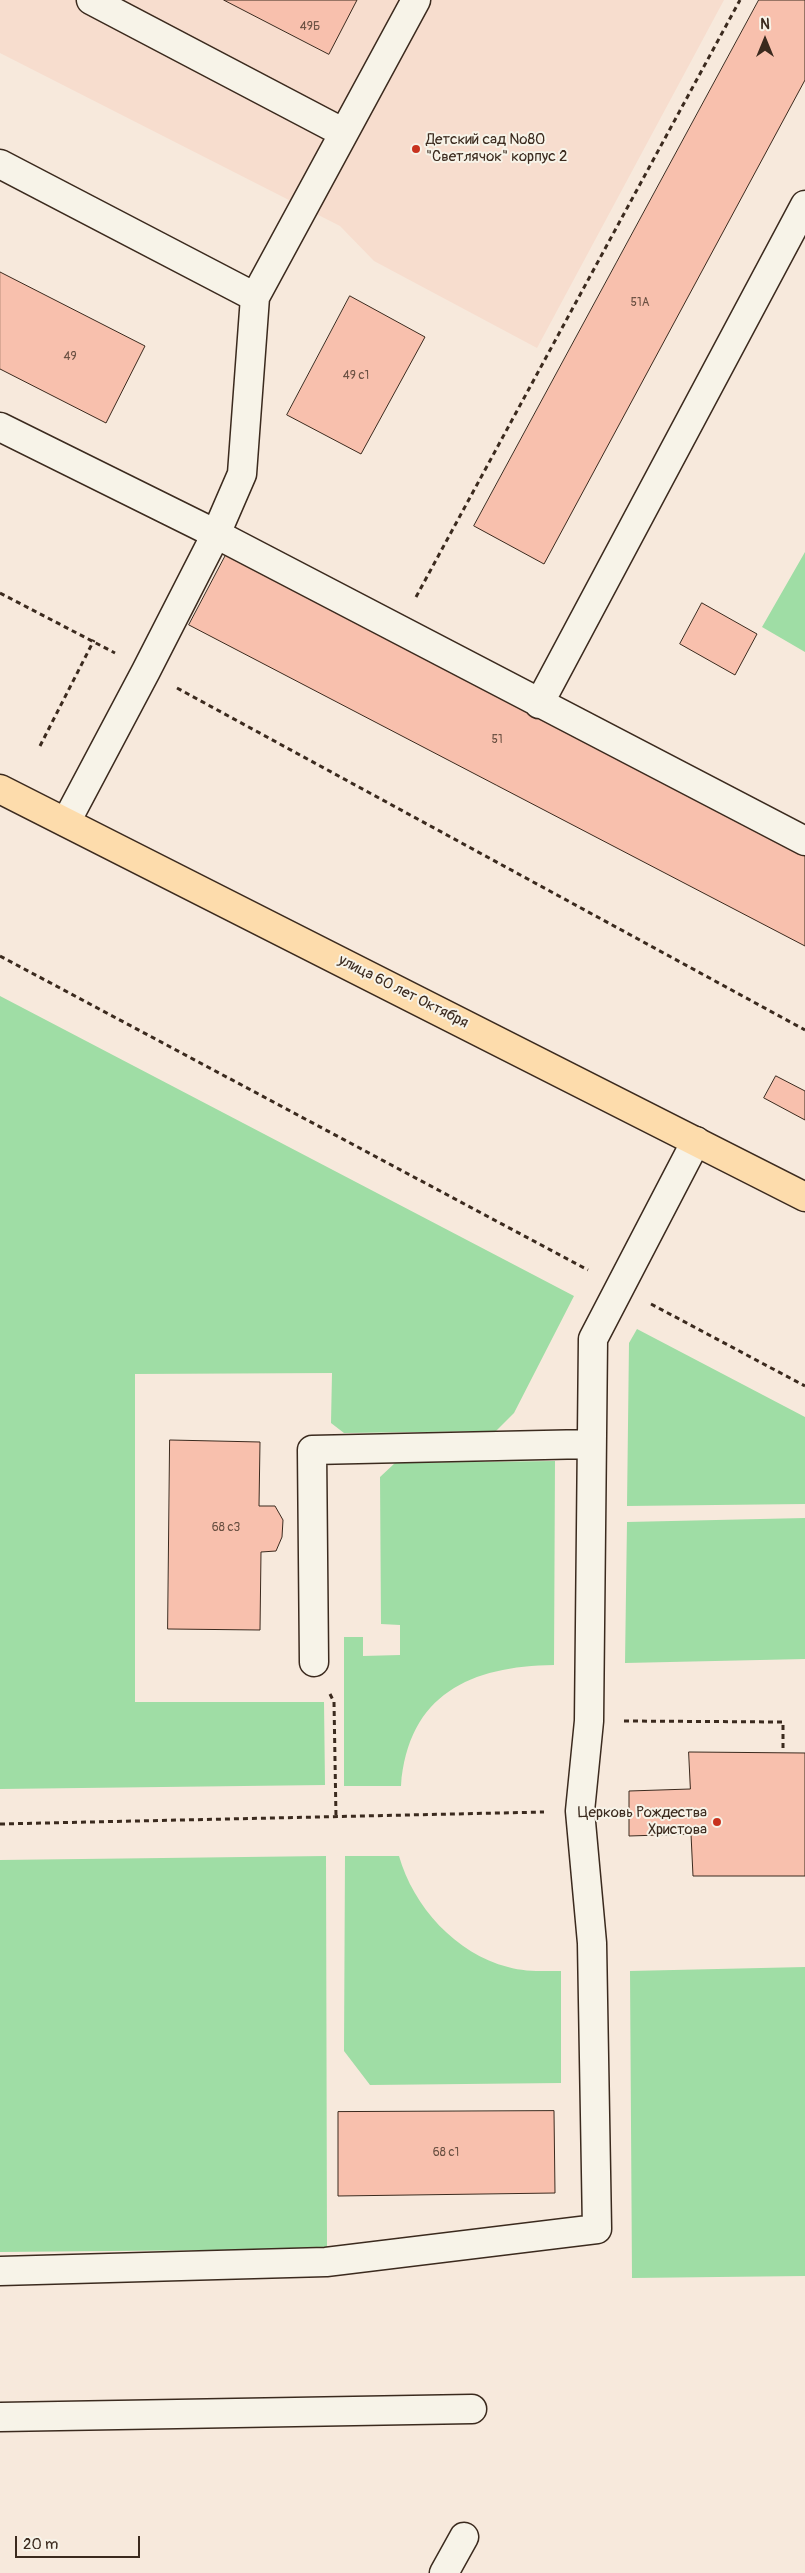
<!DOCTYPE html>
<html>
<head>
<meta charset="utf-8">
<style>
	body { margin:0 }
	#map { position:relative; width:805px; height:2573px; overflow:hidden; background:#f7e9dc; font-family:Pangolin,sans-serif }
	canvas { display:block }
	.north { position:absolute; left:740px; top:15px; width:50px; height:50px; -webkit-text-stroke:4px #f7f3e8; paint-order:stroke; rotate:0deg; font-size:14px; font-weight:700; line-height:20px; text-align:center; color:#3b2a1e }
	.north::after { content:''; display:block; margin:auto; width:18px; height:22px; background:#3b2a1e; clip-path:polygon(50% 0,100% 100%,50% 72%,0 100%) }
	.scale { position:absolute; left:15px; top:2536px; width:125px; height:22px; box-sizing:border-box; border:2px solid #3b2a1e; border-top:0; padding-left:6px; font-size:15px; line-height:18px; white-space:nowrap; color:#3b2a1e; -webkit-text-stroke:4px #f7f3e8; paint-order:stroke }
</style>
</head>
<body>
<div id="map">
<canvas width="805" height="2573"></canvas>
<div class="north">N</div>
<div class="scale">20 m</div>
</div>
<script>
const c = document.querySelector('canvas').getContext('2d');
c.lineJoin = 'round';
function paint(path, color) { c.fillStyle = color; c.fill(path, 'evenodd'); }
function stroke(path, color, width, dash) { c.strokeStyle = color; c.lineWidth = width; c.lineCap = dash ? 'butt' : 'round'; c.setLineDash(dash || []); c.stroke(path); }
function label(font, color, halo, rows, align = 'center') {
  c.font = font + ' Pangolin,sans-serif'; c.lineWidth = 4; c.setLineDash([]); c.textBaseline = 'middle'; c.strokeStyle = halo; c.fillStyle = color; for (const [text, x, y, turn = 0] of rows) {
    c.save(); c.translate(x, y); c.rotate((+turn || 0) * Math.PI / 180); c.textAlign = isNaN(turn) ? turn : align; if (halo) c.strokeText(text, 0, 0); c.fillText(text, 0, 0); c.restore();
  }
}
const built = new Path2D(`
	M0,0H724L537,348L374,261L340,226L0,53Z`);
const green = new Path2D(`
	M805,552V652L762,627Z
	M0,996L574,1296L514,1413L496,1431L344,1433L331,1423L332,1373L135,1374V1702H324L325,1785L0,1789Z
	M637,1329L805,1417V1504L627,1506L629,1343Z
	M555,1461L554,1665C471,1666 408,1694 401,1786H344V1637H363V1656L400,1655V1625L381,1624L380,1477L395,1463Z
	M805,1518V1659L625,1663L627,1522Z
	M326,1856L327,2249L0,2252V1860Z
	M345,1856H399C413,1906 456,1954 508,1967C525,1972 543,1971 561,1971V2083L370,2085L344,2051Z
	M805,1967V2276L632,2278L630,1971Z`);
const building = new Path2D(`
	M224,0H357L329,54Z
	M759,0H805V80L544,564L474,526Z
	M0,272L145,346L106,423L0,369Z
	M350,296L425,337L361,454L287,415Z
	M227,553L805,855V946L189,625Z
	M702,603L757,634L735,675L680,644Z
	M776,1076L805,1091V1120L764,1098Z
	M170,1440L260,1442L259,1506H275L283,1520L282,1537L276,1551L261,1552L260,1630L168,1629Z
	M689,1752L805,1753V1876H693L691,1834L629,1836V1791L690,1789Z
	M554,2111L555,2193L338,2196V2112Z`);
const path = new Path2D(`
	M0,593L115,653
	M416,597L740,0
	M177,688L805,1030
	M40,746L94,640
	M0,956L588,1270
	M651,1304L805,1386
	M330,1694L334,1702L336,1817
	M624,1721L783,1722V1752
	M615,1811H629
	M0,1824L544,1812`);
const minor = new Path2D(`
	M91,0L344,133
	M0,164L255,297L242,474L216,534L0,427
	M255,297L416,0
	M539,704L805,205
	M66,822L146,671L216,534L805,841
	M314,1662L312,1450L590,1444
	M0,2271L326,2262L597,2229L592,1943L580,1811L589,1721L593,1339L696,1141
	M0,2417L472,2409
	M444,2573L464,2537`);
const major = new Path2D(`
	M0,789L805,1197`);
const markers = [
	[416,149,5,"#c8321e"],
	[717,1822,5,"#c8321e"]
];
const numberNames = [
	["49Б",310,27],
	["51А",640,303],
	["49",70,357],
	["49 с1",356,376],
	["51",497,740],
	["68 с3",226,1528],
	["68 с1",446,2153]
];
const poiNames = [
	["Детский сад №80",426,140],
	["\"Светлячок\" корпус 2",426,157],
	["Церковь Рождества",707,1813,"right"],
	["Христова",707,1830,"right"]
];
const streetNames = [
	["улица 60 лет Октября",403,992,27]
];
paint(built, '#f7ddce');
paint(green, '#9fdda5');
paint(building, '#f8c0ad');
stroke(building, '#3b2a1e', 1);
stroke(minor, '#3b2a1e', 31);
stroke(major, '#3b2a1e', 31);
stroke(path, '#3b2a1e', 3, [5, 4]);
stroke(minor, '#f7f3e8', 28);
stroke(major, '#fddcac', 28);
for (const [x, y, r, color] of markers) { const dot = new Path2D(); dot.arc(x, y, r, 0, 2 * Math.PI); c.fillStyle = color; c.fill(dot); stroke(dot, '#f7f3e8', 2); }
label('12px', '#6a5042', null, numberNames);
label('15px', '#3b2a1e', '#f7f3e8', poiNames, 'left');
label('15px', '#3b2a1e', '#f7f3e8', streetNames);
</script>
</body>
</html>
